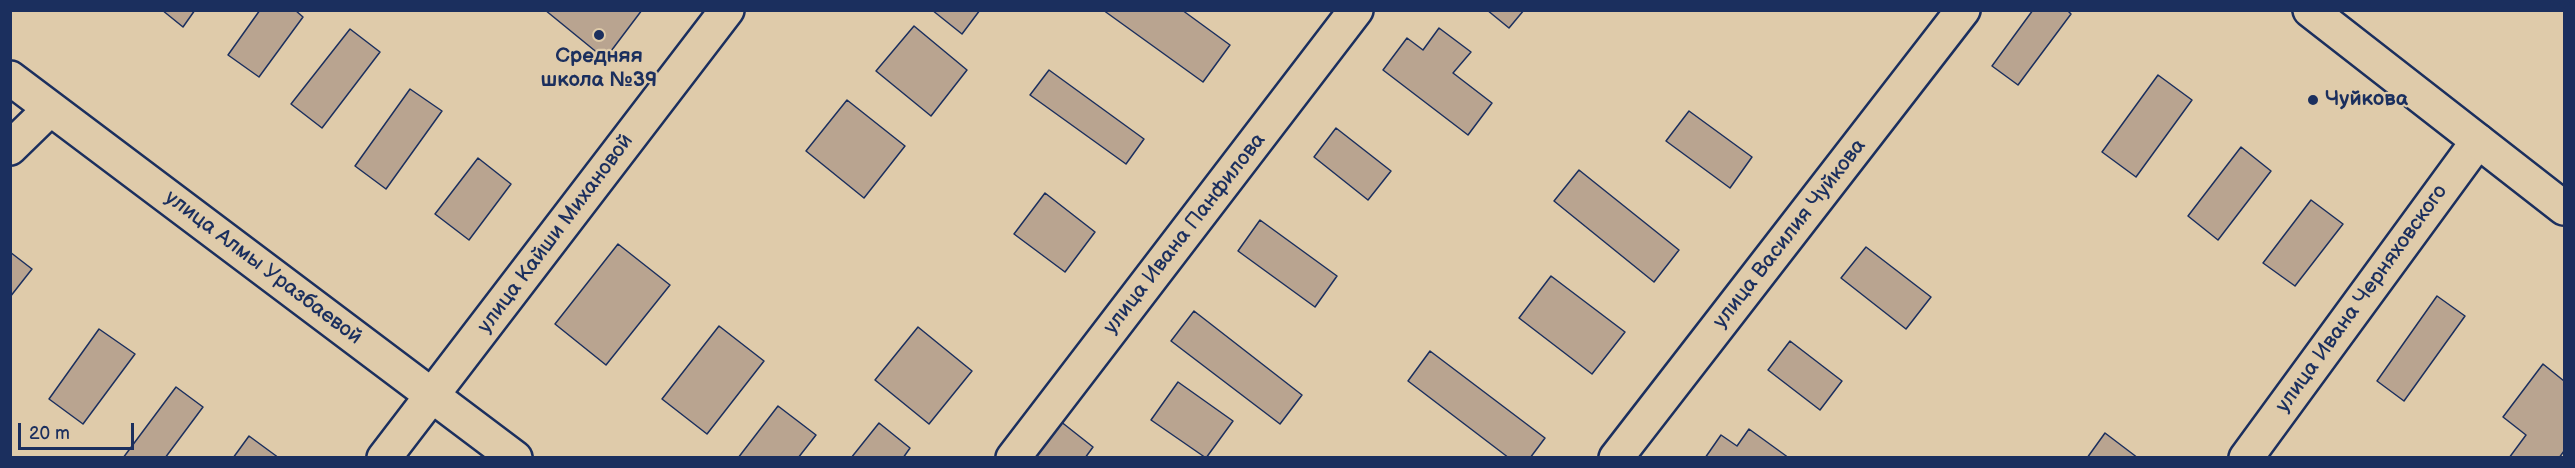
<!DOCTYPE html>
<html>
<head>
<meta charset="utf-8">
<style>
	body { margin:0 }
	#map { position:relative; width:2575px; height:468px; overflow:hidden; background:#dfcbaa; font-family:"Balsamiq Sans",sans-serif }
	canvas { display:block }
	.frame { position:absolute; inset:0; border:12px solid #1b2f5e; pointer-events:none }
	.scale { position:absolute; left:18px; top:423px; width:116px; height:27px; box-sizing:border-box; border:3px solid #1b2f5e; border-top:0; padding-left:8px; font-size:18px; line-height:21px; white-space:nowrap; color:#1b2f5e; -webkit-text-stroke:4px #dfcbaa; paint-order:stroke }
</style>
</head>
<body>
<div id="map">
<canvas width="2575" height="468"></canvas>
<div class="frame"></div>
<div class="scale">20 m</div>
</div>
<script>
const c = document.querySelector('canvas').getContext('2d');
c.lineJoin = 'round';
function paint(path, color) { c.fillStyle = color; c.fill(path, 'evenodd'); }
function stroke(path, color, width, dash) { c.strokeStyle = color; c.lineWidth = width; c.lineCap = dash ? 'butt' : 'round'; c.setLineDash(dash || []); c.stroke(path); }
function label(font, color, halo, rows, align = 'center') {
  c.font = font + ' "Balsamiq Sans",sans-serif'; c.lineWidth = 4.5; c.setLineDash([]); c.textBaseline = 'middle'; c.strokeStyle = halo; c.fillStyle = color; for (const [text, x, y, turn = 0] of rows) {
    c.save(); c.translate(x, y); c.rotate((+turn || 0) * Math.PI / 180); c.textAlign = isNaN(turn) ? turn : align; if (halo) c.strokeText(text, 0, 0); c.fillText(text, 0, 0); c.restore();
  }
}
const building = new Path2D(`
	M162,10H195L183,27Z
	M260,10H295L303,17L259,77L228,55Z
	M545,10H642L605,59Z
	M932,10H980L962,34Z
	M1103,10H1182L1230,45L1203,82Z
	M1487,10H1524L1509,28Z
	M2033,10H2067L2071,14L2018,85L1992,66Z
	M914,26L967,70L931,116L876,71Z
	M1439,28L1471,52L1453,73L1492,103L1468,135L1383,70L1407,38L1423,50Z
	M350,29L380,52L322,128L291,104Z
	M1049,70L1144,139L1126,164L1030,95Z
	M2158,75L2192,100L2136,177L2102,152Z
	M410,89L442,111L386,189L355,166Z
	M847,100L905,146L864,198L806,151Z
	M1689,111L1752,157L1730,188L1666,141Z
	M1336,128L1391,171L1368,200L1314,157Z
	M2241,147L2271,171L2218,240L2188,216Z
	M478,158L511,184L469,240L435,214Z
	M1579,170L1679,250L1654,282L1554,201Z
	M1045,193L1095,232L1065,272L1014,234Z
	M2311,200L2343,224L2295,286L2263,263Z
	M1260,220L1337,276L1315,307L1238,251Z
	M618,244L670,285L606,365L555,324Z
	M1866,247L1931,297L1906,329L1841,278Z
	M10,252L32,269L10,297Z
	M1551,276L1625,332L1592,374L1519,318Z
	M2437,296L2465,316L2404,401L2377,381Z
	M1194,311L1302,395L1280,424L1171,341Z
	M719,326L764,361L707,434L662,399Z
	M918,327L972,371L929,424L875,380Z
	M99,329L135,354L83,424L49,399Z
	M1790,341L1842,381L1820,410L1768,370Z
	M1430,351L1545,438L1530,458H1509L1408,381Z
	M2543,364L2564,381V451L2559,458H2509L2526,435L2503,417Z
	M1178,382L1233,421L1206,458L1151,420Z
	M176,387L203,407L165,458H123Z
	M778,406L816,435L798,458H738Z
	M1055,417L1093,447L1085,458H1023Z
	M879,423L910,448L903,458H851Z
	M1749,429L1789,458H1705L1721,435L1737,446Z
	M2105,433L2138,458H2087Z
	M249,436L279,458H233Z`);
const minor = new Path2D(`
	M10,78L515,458
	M10,148L50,109
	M384,458L727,10
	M1013,458L1356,10
	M1616,458L1963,10
	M2246,458L2478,141`);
const tertiary = new Path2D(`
	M2310,10L2564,208`);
const markers = [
	[599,35,6,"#1b2f5e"],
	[2313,100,6,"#1b2f5e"]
];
const poiNames = [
	["Средняя",599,57],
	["школа №39",599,81],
	["Чуйкова",2325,100,"left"]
];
const streetNames = [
	["улица Кайши Михановой",556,234,-53],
	["улица Ивана Панфилова",1185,234,-52],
	["улица Василия Чуйкова",1790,234,-52],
	["улица Алмы Уразбаевой",263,268,37],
	["улица Ивана Черняховского",2362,299,-54]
];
paint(building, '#b9a490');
stroke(building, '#1b2f5e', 1.5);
stroke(minor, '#1b2f5e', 38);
stroke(tertiary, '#1b2f5e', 38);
stroke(minor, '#dfcbaa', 33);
stroke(tertiary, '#dfcbaa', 33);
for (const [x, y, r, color] of markers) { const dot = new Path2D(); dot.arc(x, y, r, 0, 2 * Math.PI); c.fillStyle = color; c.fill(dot); stroke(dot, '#dfcbaa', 2); }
label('bold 21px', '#1b2f5e', '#dfcbaa', poiNames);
label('21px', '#1b2f5e', '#dfcbaa', streetNames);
</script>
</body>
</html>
